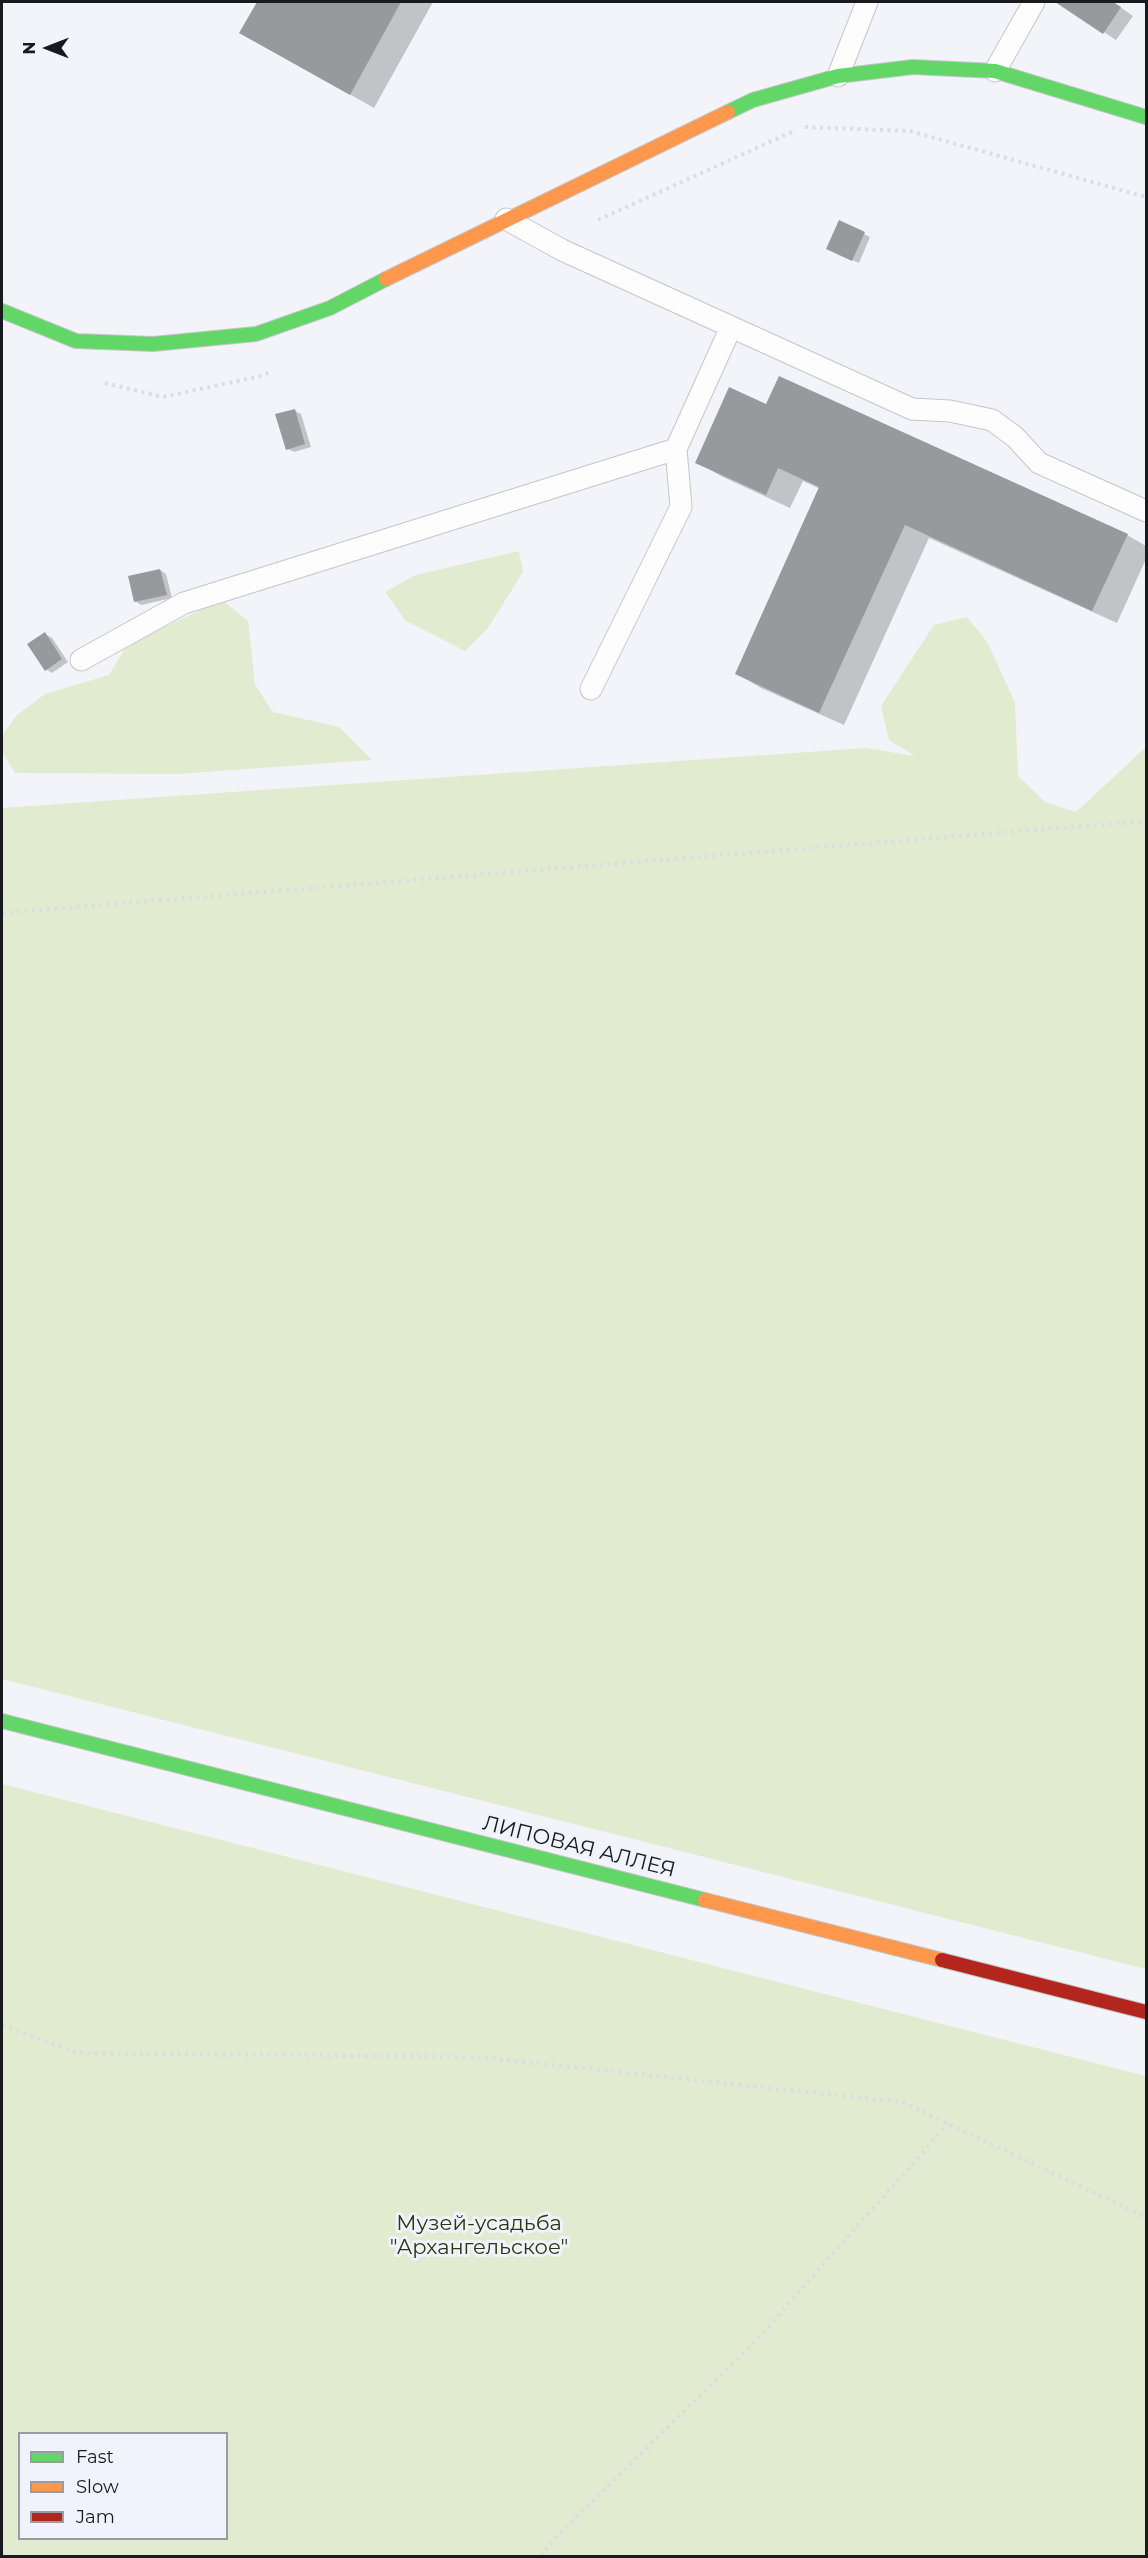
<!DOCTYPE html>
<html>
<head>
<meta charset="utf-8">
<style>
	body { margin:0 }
	#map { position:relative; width:1148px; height:2558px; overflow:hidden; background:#f3f4f9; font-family:Montserrat,sans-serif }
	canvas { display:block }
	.frame { position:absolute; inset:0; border:3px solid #191a1d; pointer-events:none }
	.legend { position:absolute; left:18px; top:2432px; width:210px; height:108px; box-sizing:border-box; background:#f0f3fc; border:2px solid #9a9ca3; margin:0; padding:8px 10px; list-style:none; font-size:18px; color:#191a1d }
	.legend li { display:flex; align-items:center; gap:12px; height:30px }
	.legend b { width:30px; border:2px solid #9a9ca3 }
	.north { position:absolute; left:18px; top:18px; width:60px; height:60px; -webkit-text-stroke:4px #f0f3fc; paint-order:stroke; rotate:270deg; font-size:16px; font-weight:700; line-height:24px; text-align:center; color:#191a1d }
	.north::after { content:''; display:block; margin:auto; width:21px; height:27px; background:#191a1d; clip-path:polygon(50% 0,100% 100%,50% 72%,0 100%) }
</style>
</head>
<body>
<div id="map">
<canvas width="1148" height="2558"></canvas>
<div class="frame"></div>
<ul class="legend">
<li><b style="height:8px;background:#63d668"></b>Fast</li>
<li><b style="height:8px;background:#ff974d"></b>Slow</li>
<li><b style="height:8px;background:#b3261e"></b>Jam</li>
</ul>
<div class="north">N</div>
</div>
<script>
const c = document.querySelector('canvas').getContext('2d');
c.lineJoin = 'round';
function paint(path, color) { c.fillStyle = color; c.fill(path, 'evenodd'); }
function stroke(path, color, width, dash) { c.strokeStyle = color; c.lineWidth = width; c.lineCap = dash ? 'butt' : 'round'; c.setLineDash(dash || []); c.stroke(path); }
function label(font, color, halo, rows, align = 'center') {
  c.font = font + ' Montserrat,sans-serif'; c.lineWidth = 6; c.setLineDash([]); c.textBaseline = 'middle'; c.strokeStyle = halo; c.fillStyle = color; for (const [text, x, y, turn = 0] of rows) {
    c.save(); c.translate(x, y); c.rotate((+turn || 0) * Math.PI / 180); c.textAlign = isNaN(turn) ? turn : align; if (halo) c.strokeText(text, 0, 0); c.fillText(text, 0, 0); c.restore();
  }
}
const green = new Path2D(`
	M519,551L523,572L488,628L465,651L406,621L385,592L416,575Z
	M222,600L248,621L255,685L273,712L339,727L372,760L177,774L15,773L2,752V736L16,716L45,694L109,675L128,644Z
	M967,617L988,643L1015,703L1018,776L1045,802L1076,812L1146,747V1969L2,1679V808L866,748L915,756L889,740L881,706L934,625Z
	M2,1784L1146,2076V2556H2ZM20,2434H226V2538H20Z`);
const shadow = new Path2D(`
	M258,2H433L374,108L241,33Z
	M1058,2H1113L1133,16L1116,40Z
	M840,222L870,237L859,263L834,252Z
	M767,406L1127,535L1146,546V559L1117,623L929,538L844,725L761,688L737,674L820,489L803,481L790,508L721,476L697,462Z
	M295,411L301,414L311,447L294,452L288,449Z
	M160,570L166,574L172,598L141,605L135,601Z
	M45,634L52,638L68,662L52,673L46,669Z`);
const building = new Path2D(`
	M257,2H401L350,95L239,33Z
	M1055,2H1113L1121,7L1103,34Z
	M839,220L865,232L852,261L826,249Z
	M779,376L1128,534L1092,611L905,525L819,713L735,674L819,487L778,468L766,495L695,463L729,387L766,404Z
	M295,409L305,444L286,450L275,414Z
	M160,569L167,595L134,602L128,576Z
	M45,632L62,659L45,671L27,644Z`);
const path = new Path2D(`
	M805,127L910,131L1146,197
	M598,220L796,130
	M105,383L163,397L261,376L270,372
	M2,913L1146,821
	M2,2026L80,2053L478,2057L902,2102L1146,2217
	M541,2556L556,2537L751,2346L948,2124`);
const lane = new Path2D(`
	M995,71L1034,2
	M838,76L867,2
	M506,219L562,250L912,409L950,411L992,420L1015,437L1039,463L1146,511
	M81,660L184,603L676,449L731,327
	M591,689L681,507L676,449`);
const fast = new Path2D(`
	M728,112L753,100L838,76L913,67L995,71L1146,117
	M2,311L76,341L153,344L256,334L330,308L386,279
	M2,1721L705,1900`);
const slow = new Path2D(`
	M386,279L728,112
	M705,1900L942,1960`);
const jam = new Path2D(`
	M942,1960L1146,2012`);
const streetNames = [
	["ЛИПОВАЯ АЛЛЕЯ",579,1847,14]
];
const parkNames = [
	["Музей-усадьба",479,2224],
	["\"Архангельское\"",479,2248]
];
paint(green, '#e1ebcf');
paint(shadow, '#0003');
paint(building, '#98999d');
stroke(lane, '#c5c6ca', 23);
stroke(fast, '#c5c6ca', 16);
stroke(slow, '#c5c6ca', 16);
stroke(jam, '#c5c6ca', 16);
stroke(path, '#dcdddf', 4, [3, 4.5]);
stroke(lane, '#fdfdfe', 21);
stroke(fast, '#63d668', 14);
stroke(slow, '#ff974d', 14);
stroke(jam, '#b3261e', 14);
label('21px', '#191a1d', '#f0f3fc', streetNames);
label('21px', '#2d3611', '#f0f3fc', parkNames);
</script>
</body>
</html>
